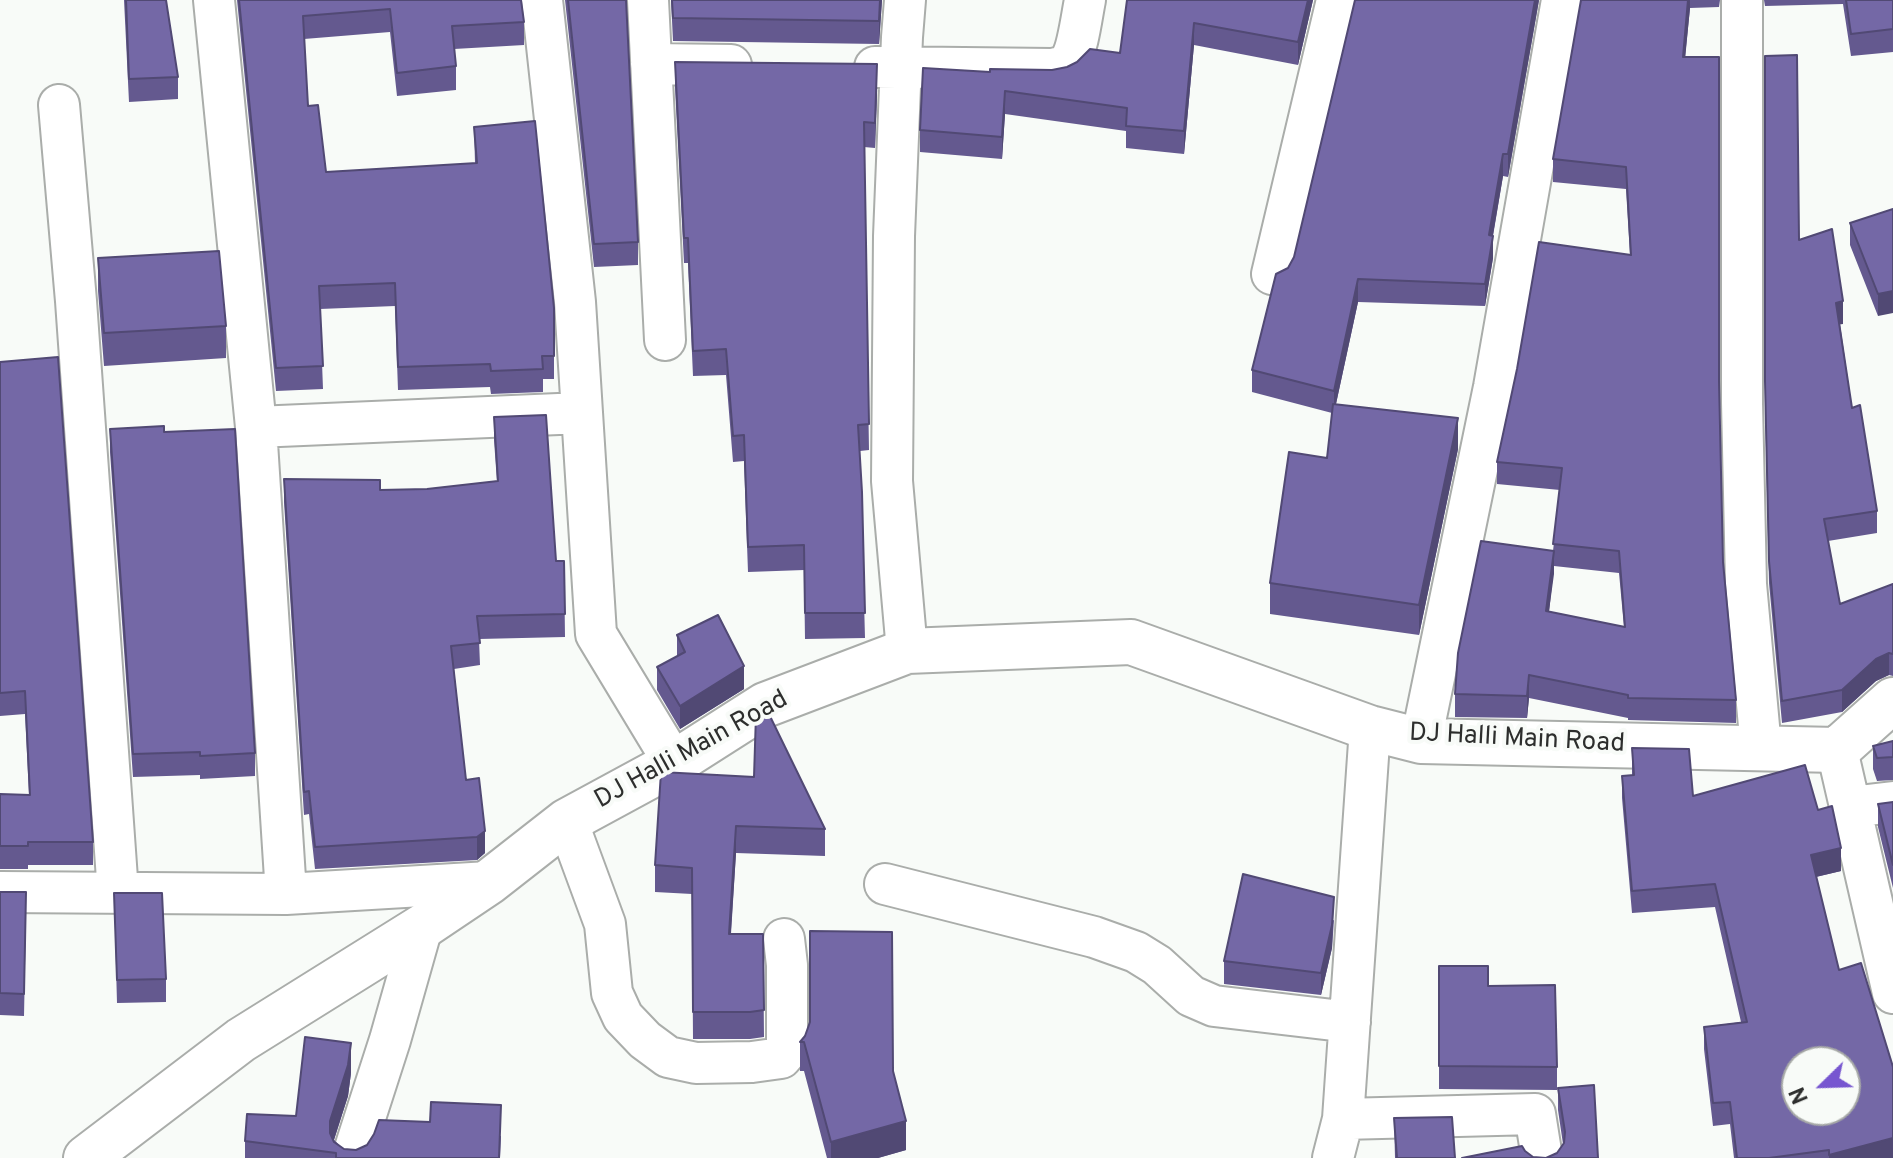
<!DOCTYPE html>
<html>
<head>
<meta charset="utf-8">
<style>
	body { margin:0 }
	#map { position:relative; width:1893px; height:1158px; overflow:hidden; background:#f8fbf8; font-family:Overpass,sans-serif }
	canvas { display:block }
	.north { position:absolute; left:1781px; top:1046px; width:80px; height:80px; box-sizing:border-box; background:#f8fbf8; border:2px solid #a7a9a7; border-radius:50%; rotate:247deg; font-size:22px; font-weight:700; line-height:32px; text-align:center; color:#2d2e2d }
	.north::after { content:''; display:block; margin:auto; width:28px; height:36px; background:#7756d0; clip-path:polygon(50% 0,100% 100%,50% 72%,0 100%) }
</style>
</head>
<body>
<div id="map">
<canvas width="1893" height="1158"></canvas>
<div class="north">N</div>
</div>
<script>
const c = document.querySelector('canvas').getContext('2d');
c.lineJoin = 'round';
function stroke(path, color, width, dash) { c.strokeStyle = color; c.lineWidth = width; c.lineCap = dash ? 'butt' : 'round'; c.setLineDash(dash || []); c.stroke(path); }
function paint(path, color) { c.fillStyle = color; c.fill(path, 'evenodd'); }
function label(font, color, halo, rows, align = 'center') {
  c.font = font + ' Overpass,sans-serif'; c.lineWidth = 8; c.setLineDash([]); c.textBaseline = 'middle'; c.strokeStyle = halo; c.fillStyle = color; for (const [text, x, y, turn = 0] of rows) {
    c.save(); c.translate(x, y); c.rotate((+turn || 0) * Math.PI / 180); c.textAlign = isNaN(turn) ? turn : align; if (halo) c.strokeText(text, 0, 0); c.fillText(text, 0, 0); c.restore();
  }
}
const street = new Path2D(`
	M214,0L256,427L286,894
	M542,0L575,302L596,634L674,763
	M648,0L665,340
	M905,0L902,37L894,236L892,481L907,651
	M1742,0V403L1746,584L1761,748
	M651,64L731,65
	M875,67L1052,69C1059,68 1066,66 1070,60C1078,49 1082,14 1085,0
	M59,105L76,301L118,893
	M1272,274L1337,0
	M256,427L582,413
	M1421,741L1494,387L1562,0
	M1837,750L1893,993
	M1850,807L1893,802
	M567,821L605,924L612,993L623,1017L645,1040L668,1057L696,1063L752,1062L781,1058L787,1051V965L784,939
	M885,884L1094,937L1136,952L1157,965L1191,996L1214,1006L1350,1022
	M0,892L286,894L489,882
	M1343,1119L1535,1114L1542,1158
	M352,1158L390,1040L422,927
	M1333,1158L1343,1119L1370,728`);
const secondary = new Path2D(`
	M86,1158L241,1040L422,927L489,882L567,821L674,763L765,705L907,651L1131,642L1370,728L1421,741L1837,750L1893,700`);
const wall = new Path2D(`
	M124,0H166L178,77V99L129,102Z
	M237,0H521L524,22V45L454,49L456,66V90L397,96L390,32L304,39L308,106L326,172L475,163L474,127L554,308V379H543V392L491,394L490,387L398,390L395,306L320,309L323,389L276,391Z
	M565,0H626L638,242V265L594,267Z
	M671,0H882L879,44L673,41Z
	M1127,0H1313L1298,65L1194,45L1184,154L1126,148V131L1005,114L1002,159L920,152V130L990,72L1052,70L1067,67L1120,53Z
	M1539,0L1508,177L1503,176L1493,236V258L1485,306L1358,302L1336,404L1458,449L1419,635L1270,614V583L1327,458L1332,413L1252,392V370L1288,268L1294,257Z
	M1581,0H1720L1719,7L1690,8L1685,57L1719,381L1723,562L1736,700V723L1628,720V718L1529,698L1527,718L1455,717V694L1553,551L1560,490L1497,484V462L1630,255L1626,189L1553,182V159ZM1554,566L1619,573L1624,627L1549,612Z
	M1764,0H1893V52L1851,56L1843,4L1765,6Z
	M675,62L877,90L875,148L864,147L869,450L860,451L865,638L805,639L804,570L748,572L744,461L733,462L726,375L693,376L688,263H684L675,87Z
	M1893,209L1878,316L1850,245V223Z
	M1799,240L1843,324H1840L1852,408L1877,511V533L1828,541L1840,604L1893,584V676L1889,675L1876,681L1842,712L1782,723L1769,583L1765,403Z
	M98,258L226,326V358L104,366L98,291Z
	M0,362L93,842V865H28V869H0V794L29,795L25,714L0,716Z
	M494,417L556,561H564L565,637L479,639L480,665L454,669L466,780L485,853L477,860L315,869L309,814L304,815L284,502V479L380,490L427,489L497,482L494,440Z
	M110,429L164,432L255,753V776L200,779V775L133,777L110,452Z
	M677,635L744,689L680,729L657,690V667L677,656Z
	M1893,741V780L1877,781L1873,769V746Z
	M1632,748L1693,796L1818,810L1841,871L1816,877L1839,970L1893,1158H1734L1730,1124L1713,1126L1704,1049V1027L1741,1022L1715,907L1632,913L1622,798V776L1632,775Z
	M661,772L825,829V856L736,853L731,934H763L764,1037L750,1039H693L692,894L655,892V865Z
	M1893,802V888L1878,827V804Z
	M0,892L26,915L24,1016L0,1015Z
	M114,893L166,979V1002L117,1003Z
	M1334,920L1332,948L1321,995L1224,984V961Z
	M1439,966L1488,986L1557,1067V1090L1439,1089Z
	M805,1036L893,1071L906,1150L878,1158H827L804,1071H800V1042Z
	M351,1073L348,1096L334,1140L344,1149L356,1150L501,1136L500,1158H245V1141L296,1116Z
	M1558,1088L1598,1158L1557,1153L1563,1144L1558,1110Z
	M1394,1118L1455,1158H1395Z`);
const shadedWall = new Path2D(`
	M880,0H882L879,44V21Z
	M1308,0H1313L1298,65V42Z
	M1535,0H1539L1508,177V154Z
	M1688,0H1690V8L1683,80V57Z
	M1194,23V45L1184,154V131Z
	M877,64V90L875,148V123Z
	M1005,91V114L1002,159V137Z
	M1503,154V176L1489,258V235Z
	M1493,236V258L1485,306V284Z
	M1358,279V302L1334,413V391Z
	M1893,291V313L1878,316V294Z
	M1843,301V324L1836,325V303Z
	M1458,418V449L1419,635V605Z
	M1554,551V574L1546,633V611Z
	M1889,653V675L1876,681L1842,712V690L1876,659Z
	M744,666V689L680,729V706Z
	M1529,675V698L1527,718V696Z
	M736,826V853L729,960V934Z
	M485,831V853L477,860V837Z
	M1841,848V871L1811,878V855Z
	M1334,897L1332,948L1321,995V973Z
	M351,1043V1073L348,1096L330,1152V1158V1121Z
	M906,1121V1150L878,1158H831V1142Z
	M1893,1138V1158H1829V1155Z`);
const building = new Path2D(`
	M126,0H166L178,77L129,79Z
	M239,0H521L524,22L452,26L456,66L397,73L390,9L303,16L308,106L318,105L326,172L477,163L474,127L535,121L554,308V356H542L543,369L491,371L490,364L398,367L395,283L319,286L323,366L276,368Z
	M568,0H626L638,242L594,244Z
	M672,0H880L879,21L673,18Z
	M1127,0H1308L1298,42L1194,23L1184,131L1126,126L1127,108L1005,91L1002,137L920,130L923,68L990,72V69L1052,70L1067,67L1077,62L1090,49L1120,53Z
	M1355,0H1535L1508,154H1503L1489,235L1493,236L1485,284L1358,279L1334,391L1252,370L1276,274L1288,268L1294,257Z
	M1581,0H1688L1683,57H1719V381L1723,562L1736,700L1628,698V695L1529,675L1527,696L1455,694L1458,653L1481,541L1554,551L1546,611L1625,627L1619,551L1553,544L1562,468L1497,462L1517,369L1539,242L1631,255L1626,167L1553,159Z
	M1846,0H1893V29L1851,34Z
	M1797,55L1799,240L1832,229L1843,301L1836,303L1852,408L1860,405L1877,511L1824,519L1840,604L1893,584V654L1889,653L1876,659L1842,690L1782,701L1769,561L1765,381V56Z
	M675,62L877,64L875,123L864,122L869,424L858,425L862,492L865,613H805L804,545L748,547L744,435L733,436L726,349L693,351L688,238H684Z
	M1893,209V291L1878,294L1850,223Z
	M219,251L226,326L104,333L98,258Z
	M58,357L93,842H28V846H0V794L30,795L25,691L0,693V362Z
	M1333,404L1458,418L1419,605L1270,583L1289,452L1327,458Z
	M546,415L556,561H564L565,614L477,616L480,643L451,646L466,780L479,778L485,831L477,837L315,847L309,791L304,792L284,479L380,480V490L427,489L498,481L494,417Z
	M164,426V432L235,429L255,753L200,756V752L133,754L110,429Z
	M718,615L744,666L680,706L657,667L685,652L677,635Z
	M766,708L825,829L736,826L729,934H763L764,1010L750,1012H693L692,868L655,865L661,772L754,777L756,714Z
	M1893,741V757L1877,758L1873,746Z
	M1632,748L1689,749L1693,796L1805,765L1818,810L1832,806L1841,848L1811,855L1839,970L1861,963L1893,1067V1138L1829,1155V1150L1769,1158H1737L1730,1102L1713,1103L1704,1027L1747,1022L1715,884L1632,891L1622,776L1634,775ZM1797,1062H1845V1110H1797Z
	M1893,802V865L1878,804Z
	M1243,874L1334,897L1332,925L1321,973L1224,961Z
	M0,892H26L24,994L0,993Z
	M114,893H162L166,979L117,980Z
	M810,931L892,932L893,1071L906,1121L831,1142L804,1042H800L805,1036L810,1022Z
	M1439,966H1488V986L1555,985L1557,1067L1439,1066Z
	M305,1037L351,1043L348,1065L330,1121V1133L334,1142L344,1149L356,1150L367,1145L374,1134L379,1120L430,1122L431,1102L501,1105L499,1158H336V1153L245,1141L247,1114L296,1116Z
	M1594,1085L1598,1158H1546L1557,1153L1564,1143L1565,1132L1558,1088Z
	M1452,1117L1455,1158H1397L1394,1118Z
	M1522,1146L1525,1151L1533,1157L1546,1158H1462Z`);
const streetNames = [
	["DJ Halli Main Road",1517,740,3],
	["DJ Halli Main Road",692,751,-29]
];
stroke(street, '#aaadaa', 44);
stroke(secondary, '#aaadaa', 48);
stroke(street, '#fff', 40);
stroke(secondary, '#fff', 44);
paint(wall, '#64598f');
paint(shadedWall, '#514974');
paint(building, '#7468a6');
stroke(building, '#514974', 2);
label('26px', '#2d2e2d', '#f8fbf8', streetNames);
</script>
</body>
</html>
